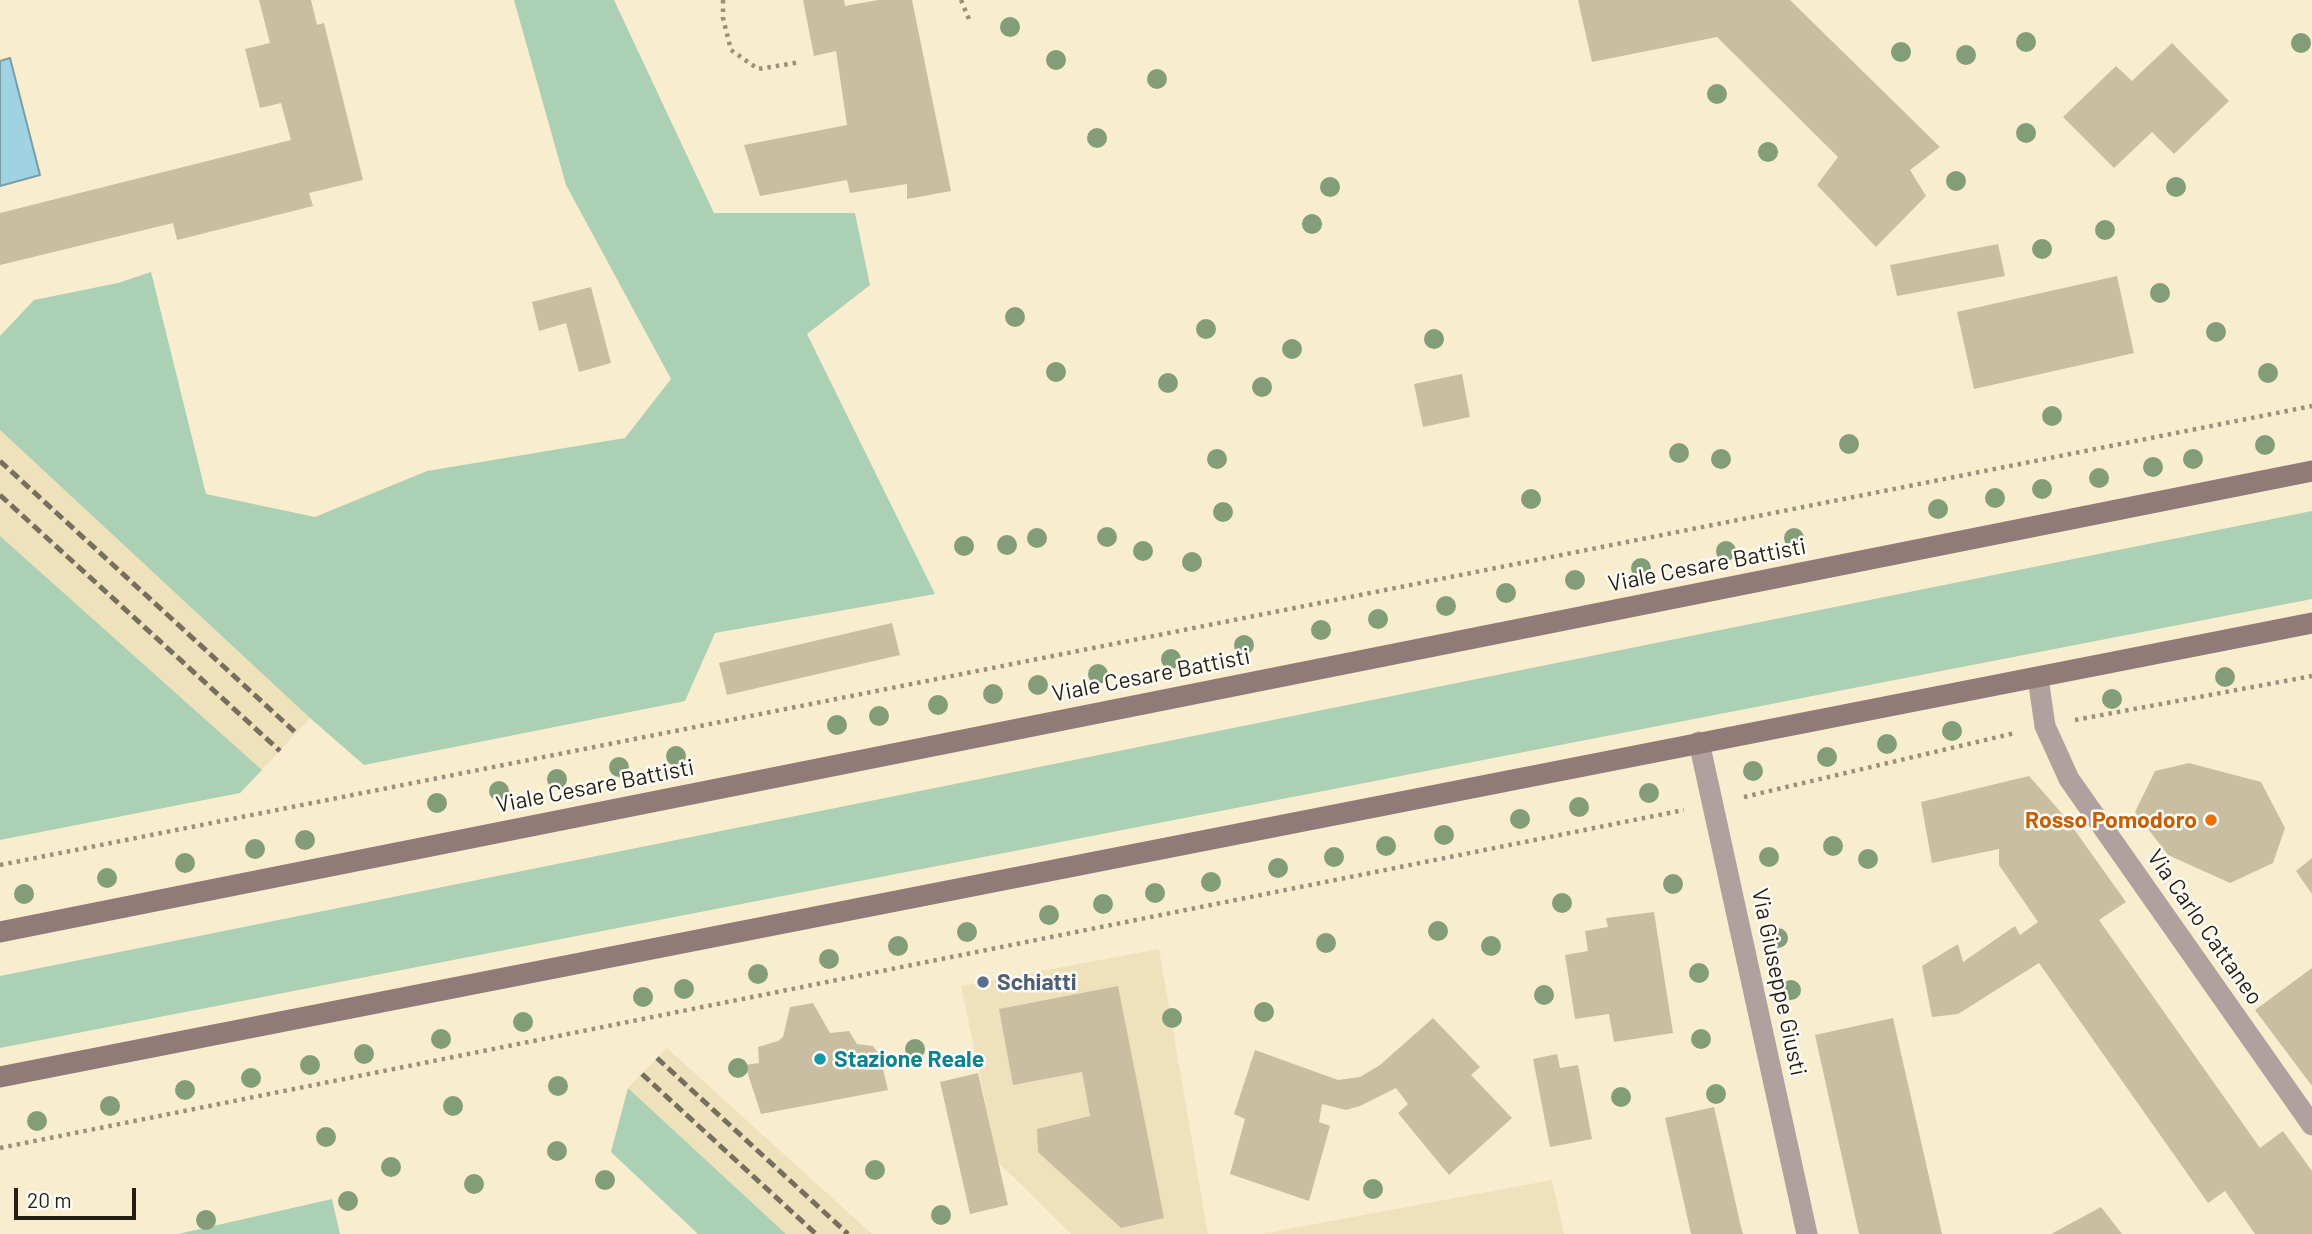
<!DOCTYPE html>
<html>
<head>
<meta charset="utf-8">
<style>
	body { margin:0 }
	#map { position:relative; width:2312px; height:1234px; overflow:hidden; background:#f9edcf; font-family:Barlow,sans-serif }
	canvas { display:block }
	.scale { position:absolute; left:14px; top:1188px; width:122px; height:32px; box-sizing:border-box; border:4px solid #241f15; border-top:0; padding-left:9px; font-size:21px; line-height:24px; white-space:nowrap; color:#241f15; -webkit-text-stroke:5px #fdfbf5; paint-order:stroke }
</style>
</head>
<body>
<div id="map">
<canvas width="2312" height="1234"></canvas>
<div class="scale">20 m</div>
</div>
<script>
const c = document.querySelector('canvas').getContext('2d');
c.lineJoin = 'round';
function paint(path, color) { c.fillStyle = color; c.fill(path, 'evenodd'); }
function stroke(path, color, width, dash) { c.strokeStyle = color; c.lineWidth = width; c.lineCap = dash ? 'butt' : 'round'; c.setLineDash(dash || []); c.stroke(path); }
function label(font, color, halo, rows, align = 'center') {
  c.font = font + ' Barlow,sans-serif'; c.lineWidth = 5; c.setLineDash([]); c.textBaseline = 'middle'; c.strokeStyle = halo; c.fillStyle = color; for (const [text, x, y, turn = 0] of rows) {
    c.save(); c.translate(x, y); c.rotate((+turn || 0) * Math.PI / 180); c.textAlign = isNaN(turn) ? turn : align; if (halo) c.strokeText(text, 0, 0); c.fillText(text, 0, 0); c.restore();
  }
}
const built = new Path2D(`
	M0,430L310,718L262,770L0,536Z
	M1159,949L1208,1234H1071L998,1162L961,986Z
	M667,1048L872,1234H786L628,1088Z
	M1552,1180L1564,1234H1261Z`);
const green = new Path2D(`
	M514,0H614L714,213H855L870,285L807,334L935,594L715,633L685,701L364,765L310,718L0,430V336L34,300L118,283L151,272L206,494L315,517L427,471L625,438L671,379L566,185Z
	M2312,511V599L0,1048V976Z
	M0,536L262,770L240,793L0,840Z
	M628,1088L786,1234H698L611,1152Z
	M332,1199L340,1234H178Z`);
const water = new Path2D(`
	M10,58L40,175L0,186V61Z`);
const building = new Path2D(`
	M259,0H311L317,25L324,23L363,180L309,193L313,206L177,240L173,223L0,265V213L291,140L281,103L260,108L245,49L270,43Z
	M803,0H844L845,6L878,0H912L951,191L907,199V184L850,193L847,180L760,196L744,145L847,125L836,51L814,56Z
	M1578,0H1790L1940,147L1910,170L1926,196L1876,247L1817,185L1838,157L1717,37L1592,62Z
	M2172,43L2229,101L2174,154L2152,132L2114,168L2063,117L2116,66L2132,81Z
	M1998,244L2005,276L1897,296L1890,265Z
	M2117,276L2134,353L1974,389L1957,312Z
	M591,287L611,363L579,372L566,323L539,331L532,302Z
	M1462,374L1470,417L1423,427L1414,384Z
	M892,623L900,655L727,695L719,663Z
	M2189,763L2261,782L2285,828L2273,863L2230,883L2168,855L2135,812L2155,771Z
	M2029,776L2066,818L2126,902L2099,920L2260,1148L2283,1131L2312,1171V1234H2255L2225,1191L2208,1203L2039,963L1958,1014L1932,1017L1922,966L1958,944L1963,962L2015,926L2020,935L2038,922L1999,865V849L1932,863L1921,802Z
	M2312,858V894L2296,871Z
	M1654,912L1673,1033L1614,1042L1609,1014L1575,1019L1565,955L1588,951L1585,931L1608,927L1606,918Z
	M2312,968V1086L2255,1010Z
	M1118,986L1164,1218L1121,1228L1038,1152L1037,1129L1090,1116L1082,1072L1013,1085L999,1009Z
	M813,1003L830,1033L849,1031L857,1044L873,1046L880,1056L888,1090L761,1114L745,1065L759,1063L758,1047L778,1041L783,1037L790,1007Z
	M1433,1018L1480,1067L1471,1075L1512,1118L1449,1175L1398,1113L1408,1104L1396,1088L1360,1106L1346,1110L1322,1104L1319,1122L1330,1126L1309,1201L1230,1174L1245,1119L1234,1114L1255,1050L1338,1080L1360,1077L1380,1065Z
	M1893,1018L1942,1234H1859L1815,1035Z
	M1557,1054L1560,1068L1578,1065L1592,1139L1550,1147L1533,1059Z
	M978,1073L1008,1205L970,1214L940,1082Z
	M1714,1107L1741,1227L1743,1234H1691L1665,1118Z
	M2101,1207L2122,1234H2051Z`);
const path = new Path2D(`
	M723,0V18L731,50L758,69L801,62
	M961,0L969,19
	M2075,720L2312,676
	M1744,797L2015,733
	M0,865L2312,406
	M0,1148L1684,810`);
const street = new Path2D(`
	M2038,678L2045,726L2069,779L2312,1125
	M1699,742L1807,1234`);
const secondary = new Path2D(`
	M0,932L2312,471
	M0,1077L2312,623`);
const rail = new Path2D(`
	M0,461L296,733
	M0,495L280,751
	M657,1058L848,1234
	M642,1074L816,1234`);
const trees = [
	[1010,27],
	[2026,42],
	[2301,43],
	[1901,52],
	[1966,55],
	[1056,60],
	[1157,79],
	[1717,94],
	[2026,133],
	[1097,138],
	[1768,152],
	[1956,181],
	[1330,187],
	[2176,187],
	[1312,224],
	[2105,230],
	[2042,249],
	[2160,293],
	[1015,317],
	[1206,329],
	[2216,332],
	[1434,339],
	[1292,349],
	[1056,372],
	[2268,373],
	[1168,383],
	[1262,387],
	[2052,416],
	[1849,444],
	[2265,445],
	[1679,453],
	[1217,459],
	[1721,459],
	[2193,459],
	[2153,467],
	[2099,478],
	[2042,489],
	[1995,498],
	[1531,499],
	[1938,509],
	[1223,512],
	[1107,537],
	[1037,538],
	[1794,538],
	[1007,545],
	[964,546],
	[1143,551],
	[1726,551],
	[1192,562],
	[1641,568],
	[1575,580],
	[1506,593],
	[1446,606],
	[1378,619],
	[1321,630],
	[1244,645],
	[1171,659],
	[1098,674],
	[2225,677],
	[1038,685],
	[993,694],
	[2112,699],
	[938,705],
	[879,716],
	[837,725],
	[1952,731],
	[1887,744],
	[676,756],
	[1827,757],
	[619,767],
	[1753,771],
	[557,779],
	[499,791],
	[1649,793],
	[437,803],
	[1579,807],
	[1520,819],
	[1444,835],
	[305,840],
	[1386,846],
	[1833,846],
	[255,849],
	[1334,857],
	[1769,857],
	[1868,859],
	[185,863],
	[1278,868],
	[107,878],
	[1211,882],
	[1673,884],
	[1155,893],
	[24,894],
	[1562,903],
	[1103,904],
	[1049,915],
	[1438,931],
	[967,932],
	[1778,938],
	[1326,943],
	[898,946],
	[1491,946],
	[829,959],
	[1699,973],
	[758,974],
	[684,989],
	[1791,990],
	[1544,995],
	[643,997],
	[1264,1012],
	[1172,1018],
	[523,1022],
	[441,1039],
	[1701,1039],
	[915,1049],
	[364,1054],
	[310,1065],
	[738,1068],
	[251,1078],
	[558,1086],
	[185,1090],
	[1716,1094],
	[1621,1097],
	[110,1106],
	[453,1106],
	[37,1121],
	[326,1137],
	[557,1151],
	[391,1167],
	[875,1170],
	[605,1180],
	[474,1184],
	[1373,1189],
	[348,1201],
	[941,1215],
	[206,1220]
];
const markers = [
	[2211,820,7,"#e8710a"],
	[983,982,7,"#5c6f8a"],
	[820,1059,7,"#0f9aa8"]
];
const streetNames = [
	["Viale Cesare Battisti",1707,565,-11],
	["Viale Cesare Battisti",1151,675,-11],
	["Viale Cesare Battisti",595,786,-11],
	["Via Carlo Cattaneo",2205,927,55],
	["Via Giuseppe Giusti",1779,982,78]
];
const foodNames = [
	["Rosso Pomodoro",2197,820]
];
const serviceNames = [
	["Schiatti",997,982]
];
const cultureNames = [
	["Stazione Reale",834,1059]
];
paint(built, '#f0e1bd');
paint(green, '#acd0b3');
paint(water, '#9fd3e2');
stroke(water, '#7a9da4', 2);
paint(building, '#cabea2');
stroke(path, '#9a917c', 4.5, [3.5, 5]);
stroke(street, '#b0a09e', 21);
stroke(secondary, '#917b78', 21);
stroke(rail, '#766f5d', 5, [10, 5]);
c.fillStyle = '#839d79';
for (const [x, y] of trees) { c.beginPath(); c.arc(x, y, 10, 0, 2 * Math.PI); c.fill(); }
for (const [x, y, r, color] of markers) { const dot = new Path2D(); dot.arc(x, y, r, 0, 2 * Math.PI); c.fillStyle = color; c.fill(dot); stroke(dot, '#fdfbf5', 2.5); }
label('23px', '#241f15', '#fdfbf5', streetNames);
label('bold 23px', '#c56008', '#fdfbf5', foodNames, 'right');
label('bold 23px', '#4e5e75', '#fdfbf5', serviceNames, 'left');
label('bold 23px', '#0d838f', '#fdfbf5', cultureNames, 'left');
</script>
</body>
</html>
